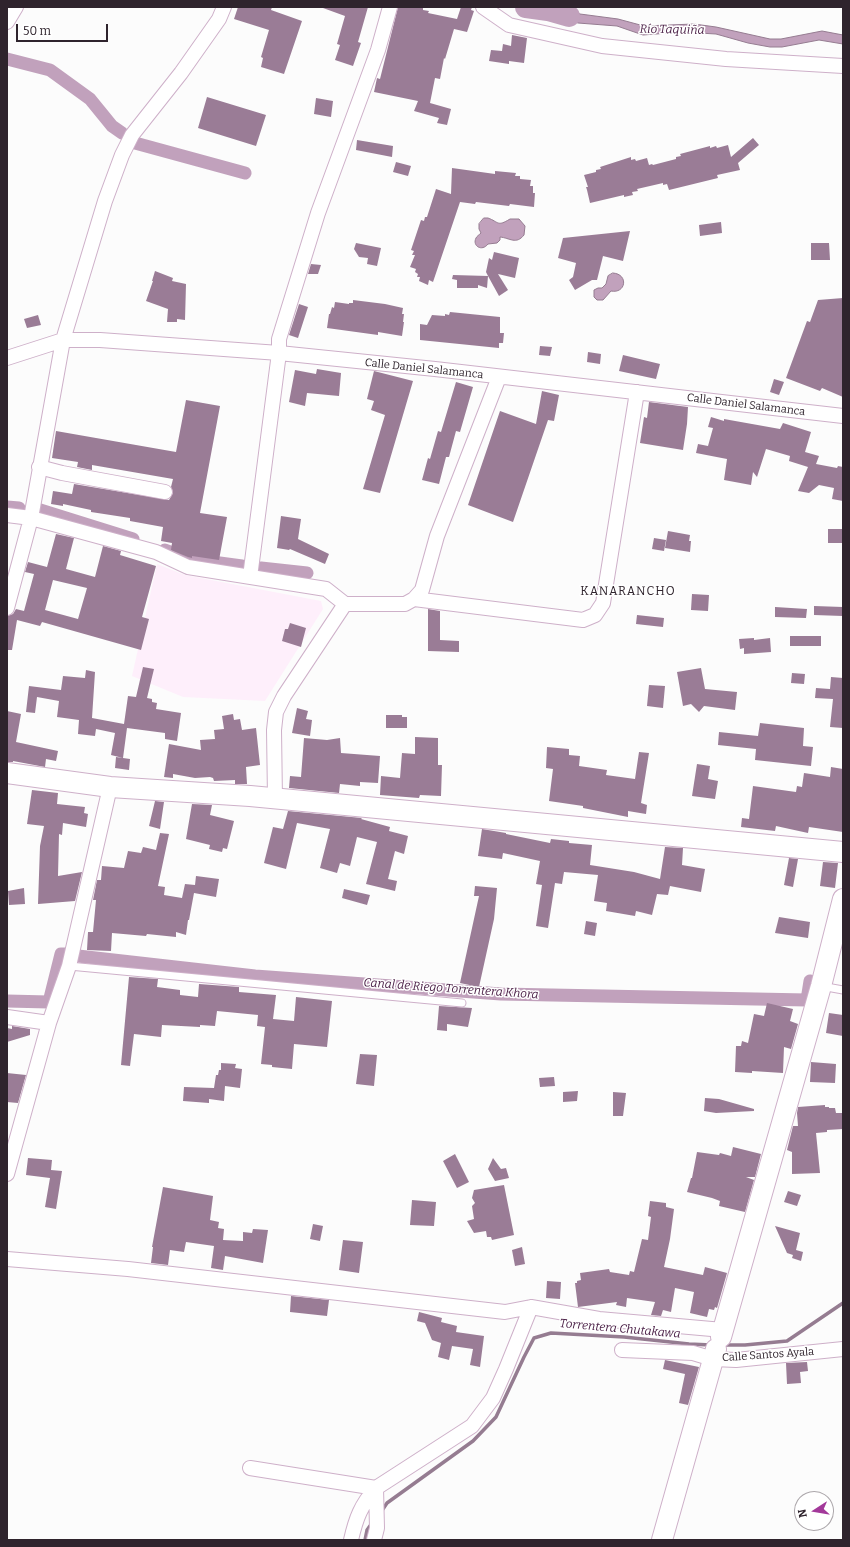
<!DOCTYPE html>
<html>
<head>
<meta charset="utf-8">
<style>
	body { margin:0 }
	#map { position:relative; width:850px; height:1547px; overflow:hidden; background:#fcfcfc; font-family:Bitter,serif }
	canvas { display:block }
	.frame { position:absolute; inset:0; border:8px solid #2f242d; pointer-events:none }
	.north { position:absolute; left:794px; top:1491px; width:40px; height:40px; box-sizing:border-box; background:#fff; border:1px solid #aca7ab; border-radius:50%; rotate:258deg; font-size:11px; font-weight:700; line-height:16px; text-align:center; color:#2f242d }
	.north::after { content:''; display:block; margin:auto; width:14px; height:18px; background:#a3399a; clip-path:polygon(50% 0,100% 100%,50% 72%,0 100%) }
	.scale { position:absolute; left:16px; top:24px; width:92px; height:18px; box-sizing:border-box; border:2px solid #2f242d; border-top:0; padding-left:5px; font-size:12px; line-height:14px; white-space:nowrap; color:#2f242d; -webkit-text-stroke:3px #fff; paint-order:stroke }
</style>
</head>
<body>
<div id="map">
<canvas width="850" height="1547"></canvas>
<div class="frame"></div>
<div class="north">N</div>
<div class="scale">50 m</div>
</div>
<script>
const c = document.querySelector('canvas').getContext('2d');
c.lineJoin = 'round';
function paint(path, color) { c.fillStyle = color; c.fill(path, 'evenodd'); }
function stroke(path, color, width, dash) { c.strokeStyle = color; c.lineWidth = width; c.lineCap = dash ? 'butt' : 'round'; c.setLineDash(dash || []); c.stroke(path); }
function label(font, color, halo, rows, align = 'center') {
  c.font = font + ' Bitter,serif'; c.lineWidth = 3; c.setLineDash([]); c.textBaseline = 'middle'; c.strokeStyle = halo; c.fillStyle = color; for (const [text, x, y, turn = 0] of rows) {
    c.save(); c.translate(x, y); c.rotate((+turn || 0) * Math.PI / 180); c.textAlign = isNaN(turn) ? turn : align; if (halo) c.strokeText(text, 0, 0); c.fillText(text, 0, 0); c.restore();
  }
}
const built = new Path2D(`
	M157,564L185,575L321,601L323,609L265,701L183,697L132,676Z`);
const water = new Path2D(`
	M541,7H560L580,14L618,19L644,26L694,24L716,27L770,39H781L822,31L843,35V44L819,40L782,47H770L748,43L716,34L682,32L643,35L617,26L578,23L554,15L540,13Z
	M484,218H488C499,222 497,227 510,219H519L525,226L524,235C516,245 510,238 500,237V240L497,243L488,244C482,252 472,246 476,238C477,236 479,235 481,233L479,229V224Z
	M613,273C629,274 626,294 611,291L603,300H597L594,297V290L598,288H602L606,284L608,276Z`);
const stream = new Path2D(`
	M723,1345H745L787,1341L843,1303
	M381,1512L387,1503L473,1441L496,1417L524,1357L534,1338L551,1333L624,1337L689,1344L711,1345
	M365,1540L367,1530L372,1523`);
const canal = new Path2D(`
	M7,59L50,70L90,99L112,126L122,133
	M135,143L245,173
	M7,507L19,508
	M37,509L133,539
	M165,550L190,559L242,566
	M261,568L307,573
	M78,956L255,976L501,994L807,1000L810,981
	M7,1001L49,1002L61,954H68`);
const river = new Path2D(`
	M526,7L548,10L569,16`);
const building = new Path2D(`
	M238,7H272L271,10L302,21L284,74L261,67L263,58L261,57L269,30L234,19Z
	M323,7H368L358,42L361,43L353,66L335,60L340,45L337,44L345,16L323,8Z
	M398,7H423V10L429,11L428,13L457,19L461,7H472L471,10L474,11L467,32L454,29L445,59L444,58L440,79L435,78L430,103L451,109L447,125L437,123L439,118L414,111L418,101L374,92L377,78L380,79Z
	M512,35L527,38L524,63L509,61V64L489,61L491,50L502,51L503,44L511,46Z
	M207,97L266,115L256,146L198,128Z
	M316,98L333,101L331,117L314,114Z
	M753,138L759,145L738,163L740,170L717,175L718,178L669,190L667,184L663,185V183L637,189L638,191L632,192L633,195L624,197V195L590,203L587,190L586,187H588L584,175L596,172V170L601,169L600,167L631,157V160L635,159L636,161L647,158L649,165L652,164L653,165L676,159V157L681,156L680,154L710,146V148L716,146L717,148L728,145L731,157Z
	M357,140L393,146L392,157L356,150Z
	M396,162L411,166L408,176L393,172Z
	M452,168L495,174V171L516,173L515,176H520V179L531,180L530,186H533V193H535L534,207L510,204L509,206L476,202L475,204L460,202L433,282L429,280L428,285L419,281L420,277H417L418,274L415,272L416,269L410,267L415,255H412L414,251L411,250L421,220L424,221L425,217H427L436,189L451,194Z
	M721,222L722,233L700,236L699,225Z
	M630,231L623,261L603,256L597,280H592L575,290L569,280L573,277L576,263L558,258L563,238Z
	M356,243L381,248L377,266L367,264L368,258L359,257L354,249Z
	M811,243H829L830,260H811Z
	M494,252L519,258L515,278L498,274L508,290L499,296L488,276L487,288L478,285V288H457V280L452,279L453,275L488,276L486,272L489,258L492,260Z
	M311,264L321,265L318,274H308Z
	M155,271L173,278L172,281L186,284L185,320L177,319V322H167L168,309L146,301L153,281H152Z
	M843,298V397L822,388L820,391L786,378L807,321L810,322L818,300Z
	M353,300L385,304L403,308L402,314H404L403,322H404L402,336L378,332V335L327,328L329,314H330L332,307L334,308L335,302L349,304V303H353Z
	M299,304L308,307L298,338L289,335Z
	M450,312L500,317V333H504L503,343H499V348L420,340V324L427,325L432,315L445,316V314L449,315Z
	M38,315L41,325L27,328L24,319Z
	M540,346L552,347L550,356L539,355Z
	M588,352L601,354L600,364L587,362Z
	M623,355L660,364L656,379L619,371Z
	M317,369L341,373L339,396L307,393L305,406L289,402L295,370L316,374Z
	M374,371L413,381L380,493L363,489L385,415L371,410L374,401L367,399Z
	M774,379L784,382L779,395L770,392Z
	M456,382L473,387L460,432L456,431L449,457H446L439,484L422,480L428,458L430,459L438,431L441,432Z
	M542,391L559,395L554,421L548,420L513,522L468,505L500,411L536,424Z
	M186,400L220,406L200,513L227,517L219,560L192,556V558L188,557L171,550L172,543L161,541L163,527L130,521V518L91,512V510L63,504V506L51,504L53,491L72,494L74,484L169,500L173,493L171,487L173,479L92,465V470L77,467L78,462L52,458L56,431L176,452Z
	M649,402L688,407L687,424L683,450L640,443L644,417L647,418Z
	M711,417L724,421V419L780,429L783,423L811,432L805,452L819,456L816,464L837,468L838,466L843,467V501L832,499L834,488L819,485L809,493L798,491L808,467L789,461L790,456L766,449L757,477L753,472L751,485L724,480L727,459L696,453L698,444L708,446L713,428L708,427Z
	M281,516L301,519L298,539L329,554L325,564L290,549L289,550L277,548Z
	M828,529H842L843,543H828Z
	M668,531L690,535L689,541H691L690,552L665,548Z
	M56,534L74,538L66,569L95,577L103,546L121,551L120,555L156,566L142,617L149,619L141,650L42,622L40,626L17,620L12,650H7V616L13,614L16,609L24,611L34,574L25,572L28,562L47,567ZM53,580L87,588L78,619L45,610Z
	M654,538L666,540L664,551L652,549Z
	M692,594L709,595L708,611L691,610Z
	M814,606L843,607V616L814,615Z
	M775,607L807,609L806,618L775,617Z
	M428,609L440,611V640L459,641V652L428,651Z
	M637,615L664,618L663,627L636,624Z
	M290,623L306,628L301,647L282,641L285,629H288Z
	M790,636H821V646H790Z
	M754,638V640L770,638L771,652L744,654V648L740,649L739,639Z
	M143,667L154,669L147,698L152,699V702L157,703L156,709L181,713L177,741L165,739V733L127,728L123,758L111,755L115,733L96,729L95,736L78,734L79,720L57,717L59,701L37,697L35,713L26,712L29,686L61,690L63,676L85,678L86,670L95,672L92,718L124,724L128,696L136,697Z
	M701,668L705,689L737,692L735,710L704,706L699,712L691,704L683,706L677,672Z
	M792,673L805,674L804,684L791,683Z
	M831,677L843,678V728L830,727L833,699L815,698L816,688L830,689Z
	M649,685L665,686L663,708L647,706Z
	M297,708L308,711L306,719L312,720L310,736L292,733Z
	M7,711L21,714L16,742L58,751L56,761L46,759L45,767L13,761V762H7Z
	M233,714L234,720L240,719L242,730L256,728L260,765L246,767L247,784H235V780L214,781L213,778L210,777L195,778L173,774V778L164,777L169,744L201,750L200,740L215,739L214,730L224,729L222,716Z
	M386,715H402V717H407V728H386Z
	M760,723L804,728L803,746L813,747L811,766L755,760L756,749L718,745L719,732L758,736Z
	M415,737L438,738V765H442L441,796L420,795L419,798L380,795L381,776L400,778L402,753L415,754Z
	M304,738L327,740L340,738L341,753L380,756L378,783L360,782V786L340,784L339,793L289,788L290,776L301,777Z
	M547,747L569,749V755L580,756L579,766L607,770L606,775L635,779L639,752L649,753L641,803L647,805L646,814L628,811V817L583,808V806L549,801L553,769L546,768Z
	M116,757L130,759L129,770L115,768Z
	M697,764L710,766L708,779L718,781L715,799L692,796Z
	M831,767L843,769V832L809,827L808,833L776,826L775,831L741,827L742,818L749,819L753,786L796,792L797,786L802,787L804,773L830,777Z
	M32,790L58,793L57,804L85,807L84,813L88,814L86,827L63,823L62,835L59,834L58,876L82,872L75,901L38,904L40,846L44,826L27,824Z
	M155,801L164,802L160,829L149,826Z
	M192,804L212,805L210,815L234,821L227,849L223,848L222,852L209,849L210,845L186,839Z
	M288,811L362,818L361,819L390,827L389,831L408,836L404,854L395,851L388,879L397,881L395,891L366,884L377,842L357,837L350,866L340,863L337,873L320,868L330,829L297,823L286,869L264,863L273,827L283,829Z
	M482,829L506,833V834L550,843L551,839L569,841V843L592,845L590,865L634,872L660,879L665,847L683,848L682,865L705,869L701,892L670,886L668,895L657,894L652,915L636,911L635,916L606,911L607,903L594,901L598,875L564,872L562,884L555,883L548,928L536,926L542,885L536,884L540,861L503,853L502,859L478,856Z
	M160,833L169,834L158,886L165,887L164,895L182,898L185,884L195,885L196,876L219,879L216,897L194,893L189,920H188L186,935L176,932V937L147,934L146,936L112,933L111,951L87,950L88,932H93L96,900H93L97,880H101L102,866L124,868L128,851L141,853L143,847L156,850Z
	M789,858L798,859L793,887L784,885Z
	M823,862L838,863L835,888L820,886Z
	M475,886L497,888L494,919L479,987L460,983L479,896H474Z
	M24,888L25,904L9,905L8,891Z
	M344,889L370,895L367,905L342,898Z
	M779,917L810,922L808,938L775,933Z
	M586,921L597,923L595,936L584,934Z
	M129,977L158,979L157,987L180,990V995L198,997L199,984L239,987V992L276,995L273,1019L294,1021L296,997L332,1001L327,1047L294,1044L292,1069L272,1067V1065L261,1064L265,1027L257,1026L258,1015L217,1011L215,1026L200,1025V1027L162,1025L161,1037L134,1034L130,1066L121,1065Z
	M767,1003L793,1009L790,1021L798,1024L791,1049L784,1047L783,1073L752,1071V1073L735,1072L736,1046H741L742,1041L748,1043L754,1014L764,1016Z
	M439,1006L472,1008L468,1027L447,1024V1031L437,1030Z
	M829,1013L843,1015V1036L826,1033Z
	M12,1026L30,1029V1035L7,1042V1028L12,1029Z
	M360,1054L377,1055L374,1086L356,1084Z
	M811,1062L836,1064L835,1083L810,1082Z
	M221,1063L236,1064L235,1068L242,1069L240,1088L225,1086L224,1101L209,1099V1103L183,1101L184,1087L214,1088L216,1075H218L219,1070H221Z
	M7,1073L26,1075L18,1103L7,1102Z
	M554,1077L555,1086L540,1087L539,1078Z
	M578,1091L577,1101L563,1102V1092Z
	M613,1092L626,1093L623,1116H613Z
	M705,1098L719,1099L754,1109V1111L716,1113L704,1111Z
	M825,1105V1107H829V1108H835L836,1113H843V1129L827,1130V1132L816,1133L820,1173L792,1174V1152L787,1150L793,1126H798L797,1113L798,1107Z
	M733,1147L761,1154L755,1177H746L754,1180L745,1212L719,1206L720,1201L712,1198L687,1192L691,1178H692L697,1152L719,1155L720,1153L731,1156Z
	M455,1154L469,1182L457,1188L443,1161Z
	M28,1158L52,1160L51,1170L62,1171L56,1209L45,1207L50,1178L26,1175Z
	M493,1158L501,1169L506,1168L509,1178L495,1181L488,1169Z
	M504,1185L514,1235L492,1240L491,1237H487L486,1231L474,1233L467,1221L474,1219L472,1206L475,1203L472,1198L474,1190Z
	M163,1187L213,1196L210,1220L219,1222L218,1228L224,1229L223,1240L243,1241V1232L252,1233L253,1229L268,1230L263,1263L225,1256L223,1270L211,1268L214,1246L186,1242L184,1252L170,1250L168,1265L151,1263L153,1247H152Z
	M788,1191L801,1195L797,1206L784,1202Z
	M412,1200L436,1202L434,1226L410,1225Z
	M650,1201L666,1203V1207L674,1209L670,1239L664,1267L703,1275L705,1267L727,1273L717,1308L715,1307L714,1310L709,1309L707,1317L690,1313L694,1292L675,1288L671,1312L663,1310L661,1316L651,1315L655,1302L627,1298L626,1307L616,1305L617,1302L578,1307L575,1283H577V1281L581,1280L580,1273L609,1269L610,1272L629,1275L630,1271L634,1272L642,1239L648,1240L651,1217L648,1216Z
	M313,1224L323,1226L320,1241L310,1239Z
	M775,1226L800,1233L796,1250L803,1252L801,1261L792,1258L793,1255L787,1253Z
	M343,1240L363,1242L359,1273L339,1270Z
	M522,1247L525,1264L515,1266L512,1250Z
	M547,1281L561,1282L560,1299L546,1298Z
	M291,1296L329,1300L327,1316L290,1312Z
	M419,1312L442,1318L441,1322L457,1326L456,1332L484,1336L480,1367L470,1365L473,1349L452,1346L449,1360L438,1357L441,1343L432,1340L425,1323L417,1321Z
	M665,1360L699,1367L688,1405L679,1403L685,1374L663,1369Z
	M807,1362L808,1371L800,1372L801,1383L787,1384L786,1363Z`);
const lane = new Path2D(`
	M69,966L462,1003
	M821,986L843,990`);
const street = new Path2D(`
	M483,7L509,25L602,46L726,59L843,66
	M7,22L16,7
	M7,358L63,340H100L279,353L435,369L843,416
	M39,467L62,473L165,492
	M7,515L31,518L156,552L188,567L326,589L345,604H405L414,599L422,590L437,536L499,377
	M250,577L279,353V339L318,213L378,50L390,7
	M414,599L583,620L595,615L603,603L637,392
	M7,608L31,518L63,340L105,201L122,155L132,135L181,73L219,19L224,7
	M275,799L274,730L276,712L284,696L345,604
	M7,1017L49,1023
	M7,1174L49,1023L69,966L110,787
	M7,1259L128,1269L505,1312L531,1307L599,1319L723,1330
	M622,1350L693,1353L713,1359L736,1360L843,1349
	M250,1468L376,1488L377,1528L374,1540
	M351,1540C356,1518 361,1505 376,1488L472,1426L493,1398L506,1369L531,1307`);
const secondary = new Path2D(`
	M7,773L110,787L250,796L843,852
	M721,1337L821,986L843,899
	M662,1540L716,1349`);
const streetNames = [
	["Calle Daniel Salamanca",424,369,6],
	["Calle Daniel Salamanca",746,405,7],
	["Calle Santos Ayala",768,1355,-4]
];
const waterNames = [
	["Río Taquiña",672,30,1],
	["Canal de Riego Torrentera Khora",451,989,4],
	["Torrentera Chutakawa",620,1329,5]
];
const neighbourhoodNames = [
	["KANARANCHO",628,592]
];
paint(built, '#feeffb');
paint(water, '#c1a1bc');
stroke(water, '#957c91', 1);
stroke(stream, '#957c91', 3.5);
stroke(canal, '#c1a1bc', 13);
stroke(river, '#c1a1bc', 22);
paint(building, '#9a7c96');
stroke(lane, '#ceb0c9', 9);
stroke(street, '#ceb0c9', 16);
stroke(secondary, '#ceb0c9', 22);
stroke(lane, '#fff', 7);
stroke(street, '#fff', 14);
stroke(secondary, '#fff', 20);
label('11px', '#2f242d', '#fff', streetNames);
label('italic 12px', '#4c2248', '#fff', waterNames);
c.letterSpacing = '1px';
label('12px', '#2f242d', '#fff', neighbourhoodNames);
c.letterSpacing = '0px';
</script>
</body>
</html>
